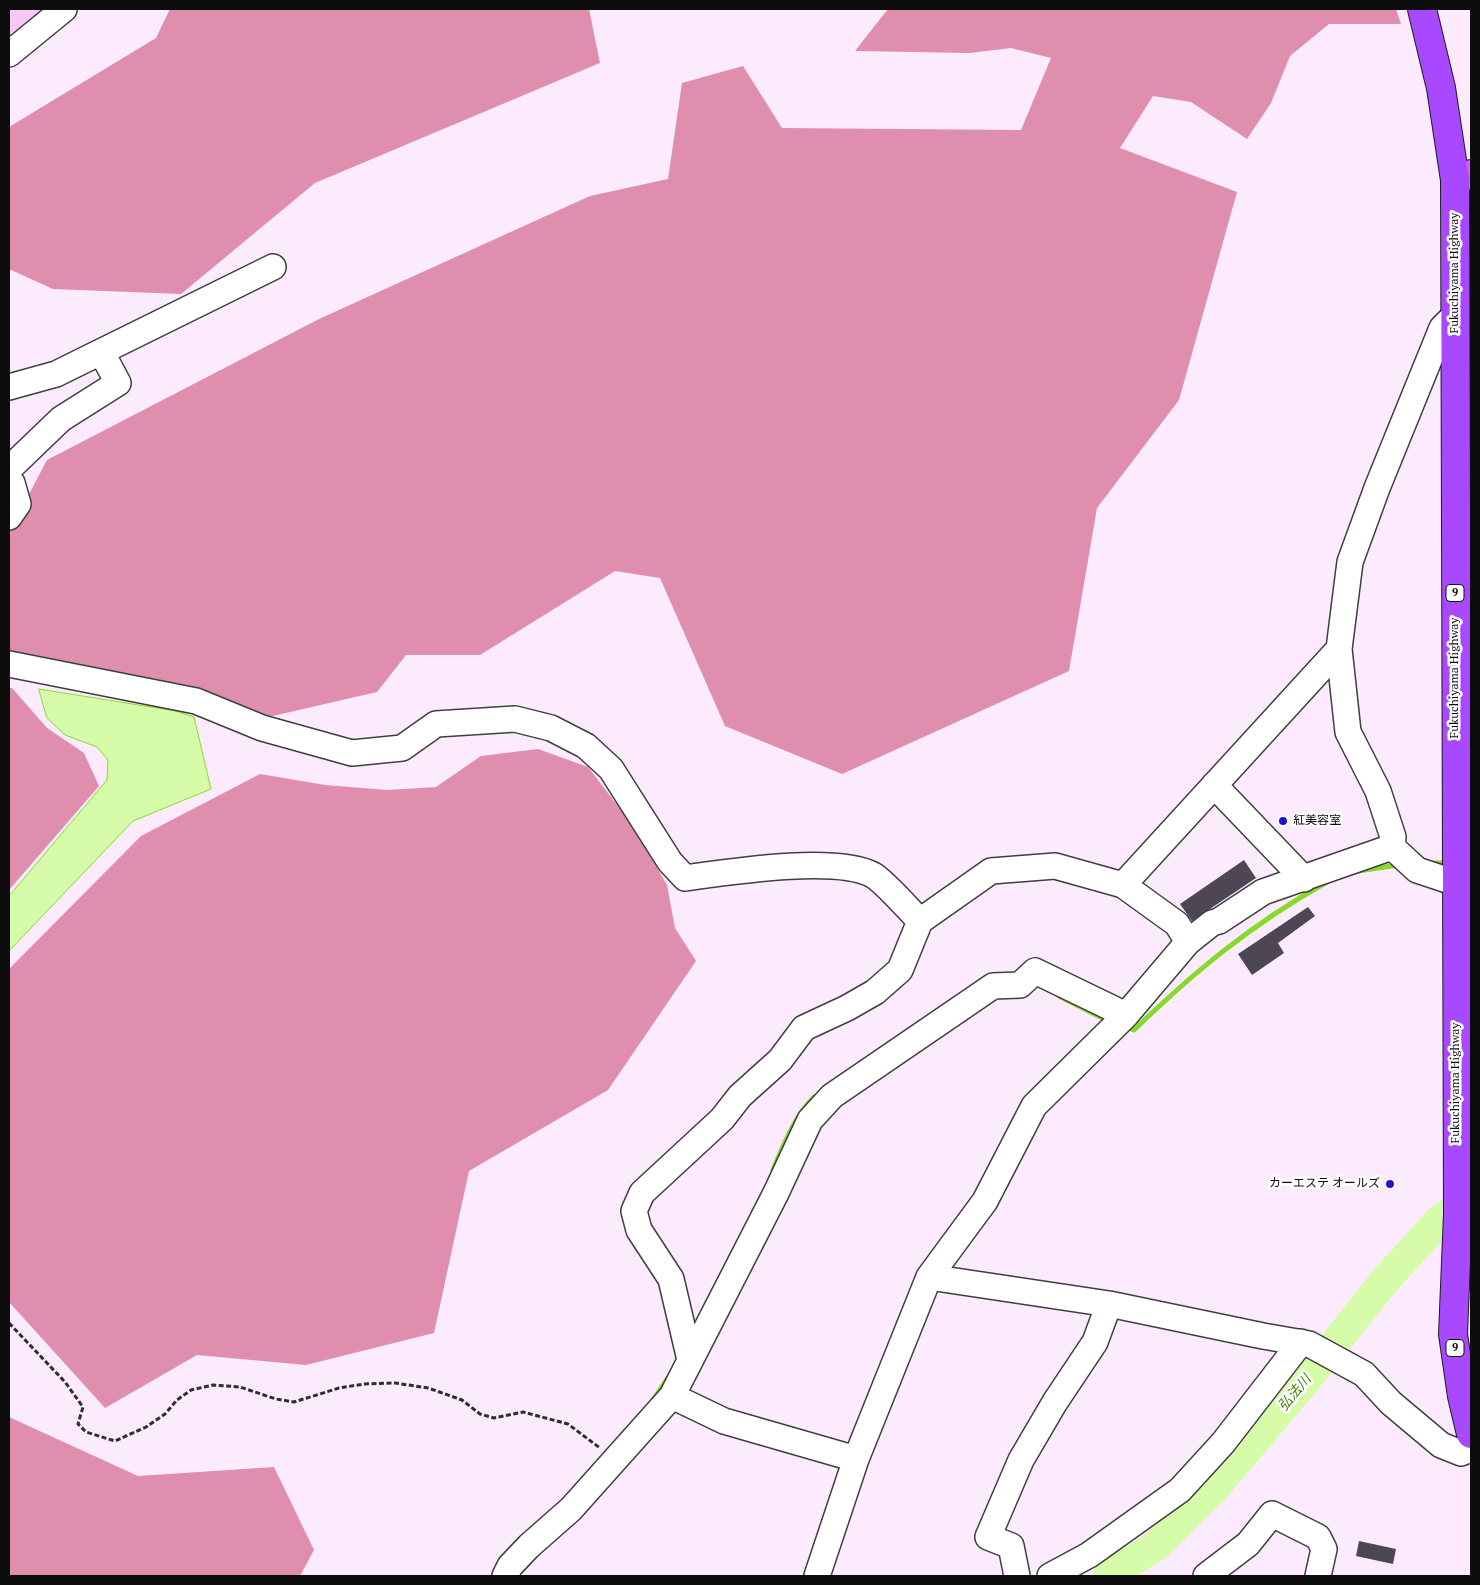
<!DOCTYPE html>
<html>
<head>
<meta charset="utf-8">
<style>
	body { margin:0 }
	#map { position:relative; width:1480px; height:1585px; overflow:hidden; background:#fceaff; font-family:"PT Serif",serif }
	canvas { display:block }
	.frame { position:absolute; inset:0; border:10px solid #0c0c0c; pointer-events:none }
</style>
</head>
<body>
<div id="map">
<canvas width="1480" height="1585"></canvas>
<div class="frame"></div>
</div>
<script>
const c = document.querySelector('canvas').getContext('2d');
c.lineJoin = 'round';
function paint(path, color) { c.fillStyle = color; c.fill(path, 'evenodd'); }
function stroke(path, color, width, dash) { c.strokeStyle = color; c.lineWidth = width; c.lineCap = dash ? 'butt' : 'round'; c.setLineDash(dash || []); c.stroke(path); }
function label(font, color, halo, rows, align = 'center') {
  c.font = font + ' "PT Serif","Noto Sans JP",serif'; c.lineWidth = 5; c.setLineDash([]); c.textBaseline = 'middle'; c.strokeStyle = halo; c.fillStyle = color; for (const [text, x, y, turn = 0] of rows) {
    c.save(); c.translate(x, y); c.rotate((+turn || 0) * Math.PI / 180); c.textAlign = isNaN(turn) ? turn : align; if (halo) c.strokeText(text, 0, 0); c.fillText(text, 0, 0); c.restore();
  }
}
const farmland = new Path2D(`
	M9,9H54L9,49Z`);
const forest = new Path2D(`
	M170,9H589L600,63L315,183L181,294L53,289L9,269V127L156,38Z
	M888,9H1396L1401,24H1329L1290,56L1271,103L1247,139L1191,102L1153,96L1120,148L1237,192L1179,400L1097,508L1069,671L842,774L725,726L660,578L615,571L480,655H406L377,692L251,721L9,651V532L47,460L319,319L590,196L668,179L682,83L743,66L782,128L1021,130L1051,58L1011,48L970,53L855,51Z
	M9,688H12L47,728L84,753L99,786L9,890Z
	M538,749L588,767L631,823L667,885L675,928L696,961L608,1090L469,1171L434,1333L306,1365L197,1355L105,1408L9,1302V969L141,836L260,774L325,785L387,790L436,787L481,756Z
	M9,1417L138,1476L274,1467L314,1550L300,1576H9Z`);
const water = new Path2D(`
	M39,689L176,711L194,717L211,789L133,821L9,951V896L107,780L108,760L97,747L65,735L47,718Z`);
const stream = new Path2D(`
	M1430,863H1444
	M1358,871L1399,865
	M1059,996L1110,1022
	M1125,1027L1134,1030C1195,971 1252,924 1327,882
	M773,1170C784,1144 794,1117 814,1097
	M653,1400L668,1378`);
const river = new Path2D(`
	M1108,1576L1157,1545L1217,1485L1306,1380L1386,1279L1440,1220L1471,1199`);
const building = new Path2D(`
	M1244,860L1256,878L1192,921L1180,904Z
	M1308,907L1315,916L1278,943L1284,953L1252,975L1238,954Z
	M1359,1541L1396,1549L1393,1564L1356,1556Z`);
const path = new Path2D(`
	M9,1323L65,1382L83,1407L78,1424L86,1432L115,1441L146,1427L165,1414L177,1400L191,1390L213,1385L240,1387L276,1399L294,1402L339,1388L364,1384L395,1383L428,1388L462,1400L480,1414L494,1418L523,1412L568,1424L600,1448`);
const minor = new Path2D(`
	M9,54L64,9
	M9,387L56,374L273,267
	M9,469L61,419L118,383L102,353
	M9,517L18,504L12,483
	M9,664L196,701L262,728L352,753L402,748L436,724L515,719L551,728L586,746L611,769L670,862L685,878C729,872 835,855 873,875C886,883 908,909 920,921
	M1214,785L1304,879
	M1392,847L1393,837L1378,791L1348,732L1339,649L1350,562L1377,488L1442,328L1456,314
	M1392,847L1417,870L1456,883L1471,885
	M1123,885L1339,649
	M929,1277L1109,1304L1263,1336L1309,1344L1364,1374L1391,1403L1441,1445L1461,1453L1471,1449
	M690,1360L671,1279L639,1230L634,1211L642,1193L722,1119L740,1096L780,1060L804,1028L847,1008L875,992L900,970L920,921L991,871L1055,866L1123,885L1177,924L1188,942
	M672,1396L724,1421L856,1459
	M505,1576L510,1566L529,1546L571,1509L672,1396L776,1193L810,1120L832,1096L993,986L1020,985L1035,971L1126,1015
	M817,1576L856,1459L929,1277L985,1201L1034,1106L1126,1015L1188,942L1212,923L1219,921L1263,892L1392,847
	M1017,1576L1011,1546L988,1537L1021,1460L1055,1402L1095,1342L1109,1304
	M1050,1576L1089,1555L1180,1490L1223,1443L1301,1342
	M1206,1576L1248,1544L1272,1514L1318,1537L1324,1549L1318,1576`);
const major = new Path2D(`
	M1455,180L1471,174`);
const highway = new Path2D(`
	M1422,9L1441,88L1455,180L1458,1214L1453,1334L1462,1396L1471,1434`);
const markers = [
	[1283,821,5,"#1b17c8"],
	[1390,1184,5,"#1b17c8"]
];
const shields = [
	[1455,593,18],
	[1455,1348,18]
];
const shieldNames = [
	["9",1455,593],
	["9",1455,1348]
];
const streetNames = [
	["Fukuchiyama Highway",1455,273,-90],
	["Fukuchiyama Highway",1455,678,-90],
	["Fukuchiyama Highway",1456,1083,-90]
];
const poiNames = [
	["紅美容室",1293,821],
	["カーエステ オールズ",1380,1184,"right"]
];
const waterNames = [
	["弘法川",1295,1393,-50]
];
paint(farmland, '#f7c7f8');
paint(forest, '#df8ead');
paint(water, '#d7fca9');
stroke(water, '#87da29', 1);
stroke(stream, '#87da29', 5);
stroke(river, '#d7fca9', 31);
paint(building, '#4d4755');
stroke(minor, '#3f3f3f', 28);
stroke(major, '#1d1d1d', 30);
stroke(highway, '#1d1d1d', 30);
stroke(path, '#2e2e2e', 3, [5, 2.5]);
stroke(minor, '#fff', 25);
stroke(major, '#e25aff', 28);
stroke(highway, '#a848ff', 28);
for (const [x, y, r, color] of markers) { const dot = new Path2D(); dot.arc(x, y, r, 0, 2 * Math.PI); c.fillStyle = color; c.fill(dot); stroke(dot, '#fff', 2); }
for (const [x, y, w] of shields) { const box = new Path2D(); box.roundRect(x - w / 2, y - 8.5, w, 17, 4); c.fillStyle = '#fff'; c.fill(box); stroke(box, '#0c0c0c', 1); }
label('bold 11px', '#0c0c0c', null, shieldNames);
label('12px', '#0c0c0c', '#fff', streetNames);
label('12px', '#0c0c0c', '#fff', poiNames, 'left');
label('italic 14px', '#46820c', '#fff', waterNames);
</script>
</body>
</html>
